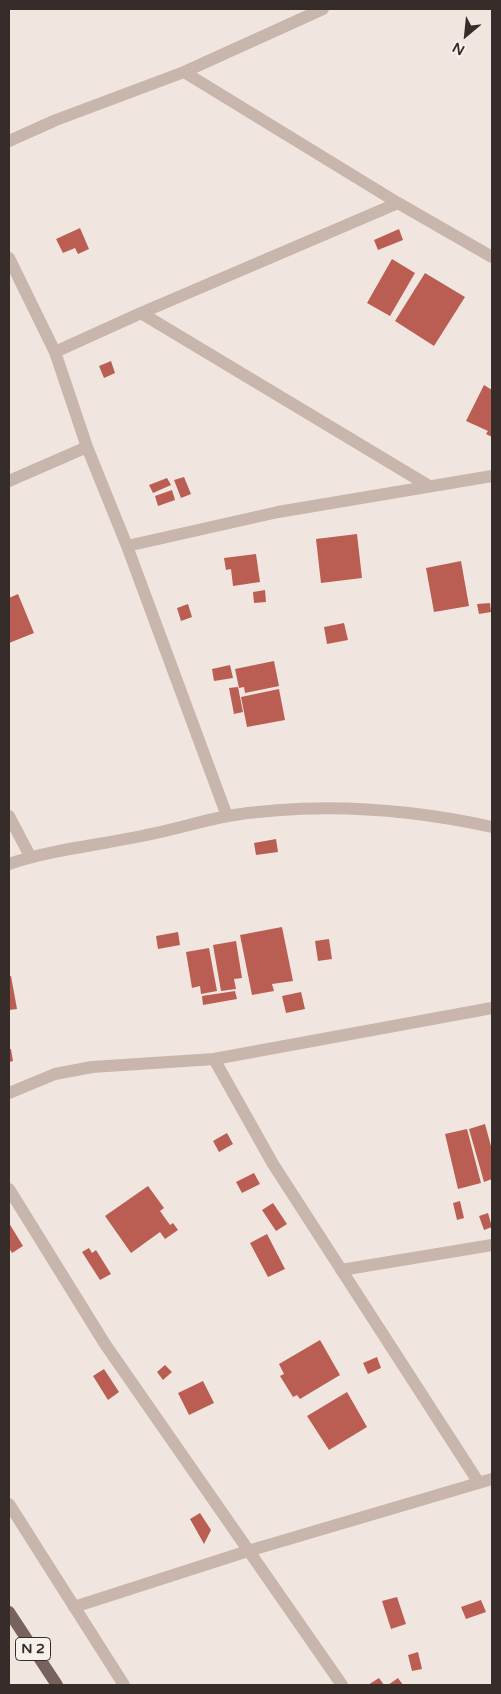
<!DOCTYPE html>
<html>
<head>
<meta charset="utf-8">
<style>
	body { margin:0 }
	#map { position:relative; width:501px; height:1694px; overflow:hidden; background:#f0e6df; font-family:"Varela Round",sans-serif }
	canvas { display:block }
	.frame { position:absolute; inset:0; border:10px solid #362c2a; pointer-events:none }
	.north { position:absolute; left:441px; top:10px; width:50px; height:50px; -webkit-text-stroke:4px #f8f1eb; paint-order:stroke; rotate:208deg; font-size:14px; font-weight:700; line-height:20px; text-align:center; color:#362c2a }
	.north::after { content:''; display:block; margin:auto; width:18px; height:22px; background:#362c2a; clip-path:polygon(50% 0,100% 100%,50% 72%,0 100%) }
</style>
</head>
<body>
<div id="map">
<canvas width="501" height="1694"></canvas>
<div class="frame"></div>
<div class="north">N</div>
</div>
<script>
const c = document.querySelector('canvas').getContext('2d');
c.lineJoin = 'round';
function paint(path, color) { c.fillStyle = color; c.fill(path, 'evenodd'); }
function stroke(path, color, width, dash) { c.strokeStyle = color; c.lineWidth = width; c.lineCap = dash ? 'butt' : 'round'; c.setLineDash(dash || []); c.stroke(path); }
function label(font, color, halo, rows, align = 'center') {
  c.font = font + ' "Varela Round",sans-serif'; c.lineWidth = 5; c.setLineDash([]); c.textBaseline = 'middle'; c.strokeStyle = halo; c.fillStyle = color; for (const [text, x, y, turn = 0] of rows) {
    c.save(); c.translate(x, y); c.rotate((+turn || 0) * Math.PI / 180); c.textAlign = isNaN(turn) ? turn : align; if (halo) c.strokeText(text, 0, 0); c.fillText(text, 0, 0); c.restore();
  }
}
const building = new Path2D(`
	M80,228L89,249L78,254L75,248L63,253L56,239Z
	M399,229L403,240L378,250L374,240Z
	M392,259L415,273L390,316L367,303Z
	M425,273L465,297L434,346L395,321Z
	M111,361L115,373L104,378L99,366Z
	M484,385L492,390V437L486,434L488,431L466,421Z
	M184,477L191,494L181,498L174,480Z
	M167,478L171,485L153,493L149,485Z
	M172,490L175,500L158,506L155,496Z
	M357,534L362,578L321,583L316,539Z
	M256,554L260,582L233,586L231,569L226,570L224,558Z
	M461,561L469,606L434,612L426,568Z
	M265,590L266,602L254,603L253,592Z
	M18,594L34,633L9,643V598Z
	M490,603L491,612L479,614L477,604Z
	M188,604L192,617L181,621L177,608Z
	M344,623L348,640L327,644L324,627Z
	M274,661L279,686L245,693L244,687L239,688L235,669Z
	M230,665L233,678L214,681L212,669Z
	M238,687L243,712L234,714L229,688Z
	M279,689L285,720L247,727L241,697Z
	M276,839L278,852L256,855L254,843Z
	M282,927L293,981L272,984L274,991L252,995L240,935Z
	M178,932L180,945L158,949L156,936Z
	M329,939L332,959L318,961L315,941Z
	M236,941L242,978L234,979L236,989L221,991L213,945Z
	M209,948L217,991L201,994L200,986L192,988L186,952Z
	M11,976L17,1009L9,1010V977Z
	M235,991L237,999L203,1005L202,996Z
	M301,992L305,1009L286,1013L282,996Z
	M9,1049H11L13,1061L9,1062Z
	M485,1124L492,1150V1179L484,1182L469,1129Z
	M467,1129L481,1183L458,1189L445,1134Z
	M227,1133L233,1144L219,1152L213,1141Z
	M254,1173L260,1184L242,1193L236,1182Z
	M148,1186L164,1208L160,1211L170,1225L173,1223L178,1230L165,1239L160,1232L131,1253L105,1216Z
	M460,1201L464,1218L457,1220L453,1203Z
	M273,1203L287,1224L276,1231L262,1210Z
	M488,1213L492,1227L484,1230L479,1216Z
	M9,1223L23,1246L12,1253L9,1248Z
	M267,1234L285,1269L268,1277L250,1243Z
	M89,1248L92,1253L96,1250L111,1274L100,1280L82,1252Z
	M320,1340L340,1375L300,1399L297,1395L293,1397L280,1376L284,1374L279,1364Z
	M377,1357L381,1368L368,1374L363,1363Z
	M165,1365L172,1372L163,1380L157,1372Z
	M104,1369L119,1392L108,1400L93,1376Z
	M203,1381L214,1403L189,1415L178,1393Z
	M347,1392L367,1427L329,1450L307,1416Z
	M200,1513L211,1530L204,1544L190,1519Z
	M397,1597L406,1624L391,1629L382,1601Z
	M481,1600L486,1612L466,1619L461,1607Z
	M418,1652L422,1669L412,1671L408,1655Z
	M379,1678L384,1685H368Z
	M398,1678L403,1685H388Z`);
const minor = new Path2D(`
	M184,72L398,203L492,257
	M9,141L56,120L184,72L323,9
	M398,203L141,313L429,486
	M9,258L55,352L87,447L127,546L227,816
	M55,352L141,313
	M9,481L87,447
	M127,546L278,512L492,476
	M9,816L30,856
	M9,864C53,849 101,845 146,835C174,830 200,821 228,816C316,802 405,808 492,827
	M214,1059L273,1164L479,1483
	M9,1093L55,1074L92,1067L214,1059L492,1008
	M9,1189L105,1344L342,1685
	M341,1270L492,1245
	M9,1504L124,1685
	M74,1607L248,1551L492,1479`);
const major = new Path2D(`
	M9,1612L57,1685`);
const shields = [
	[33,1649,35]
];
const shieldNames = [
	["N 2",33,1649]
];
paint(building, '#ba5e53');
stroke(minor, '#c8b5ac', 12);
stroke(major, '#77625d', 12);
for (const [x, y, w] of shields) { const box = new Path2D(); box.roundRect(x - w / 2, y - 11.5, w, 23, 4); c.fillStyle = '#f8f1eb'; c.fill(box); stroke(box, '#362c2a', 1); }
label('bold 14px', '#362c2a', null, shieldNames);
</script>
</body>
</html>
